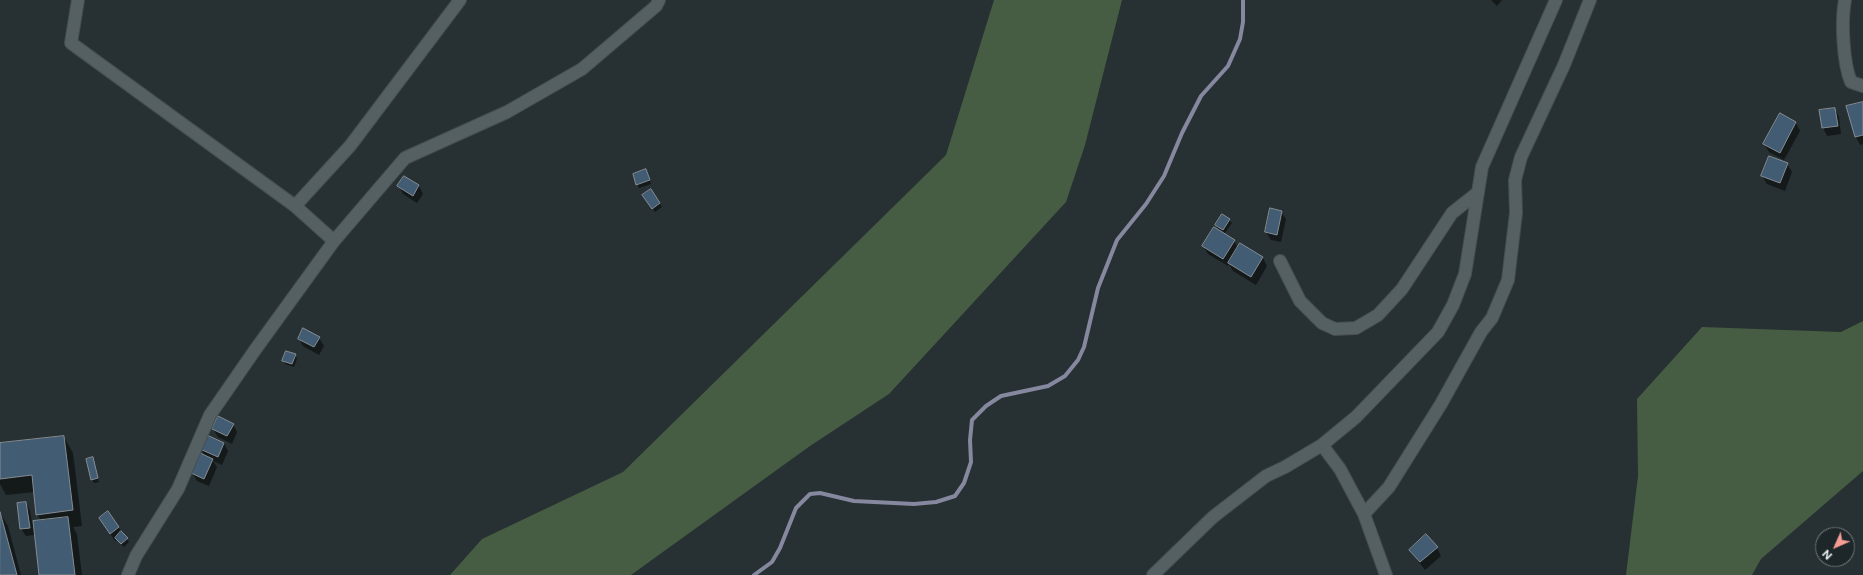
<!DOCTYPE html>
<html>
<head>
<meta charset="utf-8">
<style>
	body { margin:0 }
	#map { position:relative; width:1863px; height:575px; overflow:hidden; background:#273032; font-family:"Public Sans",sans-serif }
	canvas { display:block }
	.north { position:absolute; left:1815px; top:527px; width:40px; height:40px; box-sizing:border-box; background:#1d2628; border:1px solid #71797a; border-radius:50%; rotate:225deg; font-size:11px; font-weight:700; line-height:16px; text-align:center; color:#eff5f6 }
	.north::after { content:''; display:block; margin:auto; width:14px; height:18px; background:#f59c94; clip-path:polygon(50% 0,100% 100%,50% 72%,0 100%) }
</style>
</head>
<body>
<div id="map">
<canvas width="1863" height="575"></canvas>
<div class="north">N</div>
</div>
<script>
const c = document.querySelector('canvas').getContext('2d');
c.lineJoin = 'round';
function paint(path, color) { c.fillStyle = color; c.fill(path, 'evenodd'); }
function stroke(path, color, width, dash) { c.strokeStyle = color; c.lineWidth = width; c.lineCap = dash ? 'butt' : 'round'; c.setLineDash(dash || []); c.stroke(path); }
const forest = new Path2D(`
	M994,0H1122L1085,145L1066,202L889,394L810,446L631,575H450L482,539L623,472L946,155Z
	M1863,321V471L1761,559L1752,575H1626L1638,476L1637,399L1702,327L1841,332Z`);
const shadow = new Path2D(`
	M1491,0H1502L1497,6Z
	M1863,103V144L1860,145L1856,137Z
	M1835,109L1839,117L1841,134L1827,136L1823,128L1820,111Z
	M1780,115L1796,123L1800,131L1784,160L1769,152L1764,144Z
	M1787,164L1792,172L1785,191L1767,184L1762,176Z
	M648,174L651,184L639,188L637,184Z
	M404,177L419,186L423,194L417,203L403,194L399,186Z
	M650,190L662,207L655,212L645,199Z
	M1281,212L1286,219L1281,242L1271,240L1266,232Z
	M1229,220L1232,223L1225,233L1218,228L1216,225Z
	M1234,241L1238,248L1240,244L1263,258L1267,266L1256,285L1233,271L1229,264L1228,266L1208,254L1203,246Z
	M319,338L324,346L319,355L303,346L299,339Z
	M295,355L297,359L294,367L285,364L283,361Z
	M233,424L237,432L232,444L218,437L213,429Z
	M64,437L73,453L82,526L73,527L77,534L82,575H40L35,535L26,536L21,529L26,503L30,511L32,522L41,521L37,514L35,492L6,495L0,484V444Z
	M224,443L228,451L222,465L213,461L217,467L209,486L197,481L192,473L205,456L201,449Z
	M92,458L99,482L94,483L92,480Z
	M0,513L8,526L21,575H0Z
	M108,513L129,542L124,547L117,540L115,541L100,519Z
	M1437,548L1441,556L1425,570L1410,550Z`);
const stream = new Path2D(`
	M754,575L772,562L780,548L796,508L810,494L820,493L854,501L914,504L936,502L955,496L964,483L971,462L970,440L972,420L986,406L1001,396L1048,386L1065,376L1078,360L1084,347L1098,288L1117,240L1146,204L1164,176L1182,133L1201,96L1228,66L1240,39L1243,22V0`);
const building = new Path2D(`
	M1863,102V135L1855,137L1846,106Z
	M1835,108L1838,126L1822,128L1819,110Z
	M1780,113L1796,122L1780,153L1763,144Z
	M1769,156L1788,163L1780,183L1761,176Z
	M646,169L650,180L636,185L633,174Z
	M404,176L419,185L413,196L397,186Z
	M651,189L660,203L652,209L642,195Z
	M1270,208L1282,211L1277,235L1265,232Z
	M1222,214L1230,219L1223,230L1215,225Z
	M1214,227L1235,240L1223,259L1202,246Z
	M1240,243L1263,257L1251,277L1228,263Z
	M303,328L320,337L314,347L298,339Z
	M286,351L296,354L292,364L282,361Z
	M218,416L234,424L227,436L212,429Z
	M207,435L224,443L218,457L200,449Z
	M64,436L73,510L36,515L32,475L0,479V443Z
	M200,453L213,459L204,479L191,473Z
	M93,457L98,478L91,480L86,459Z
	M26,502L30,528L20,529L17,503Z
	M108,511L119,527L110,534L99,518Z
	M0,512L17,575H0Z
	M68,517L75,575H39L33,521Z
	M121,531L128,538L121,544L115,538Z
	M1426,534L1438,547L1420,562L1409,550Z`);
const minor = new Path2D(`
	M78,0L71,43L295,206L334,241
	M1845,0C1841,21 1843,63 1851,82L1863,86
	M295,206L350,146L460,0
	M1280,261L1300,301L1322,323L1335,329L1356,328L1378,315L1402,289L1452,213L1476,194
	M1322,445L1340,469L1364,514L1386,575
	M1364,514L1389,487L1441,404L1481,332L1492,318L1508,280L1516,213L1515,180L1521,157L1564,65L1590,0
	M128,575L136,556L178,489L210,415L255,350L334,241L405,158L507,112L582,69L656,6L659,0
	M1153,575L1213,517L1266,476L1285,467L1322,445L1356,417L1438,332L1453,305L1465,274L1482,167L1556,0`);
paint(forest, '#465d44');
paint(shadow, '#0007');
stroke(stream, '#85889e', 4);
paint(building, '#425c74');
stroke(building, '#858c93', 1);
stroke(minor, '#454d4f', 14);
stroke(minor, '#556062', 12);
</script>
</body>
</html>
